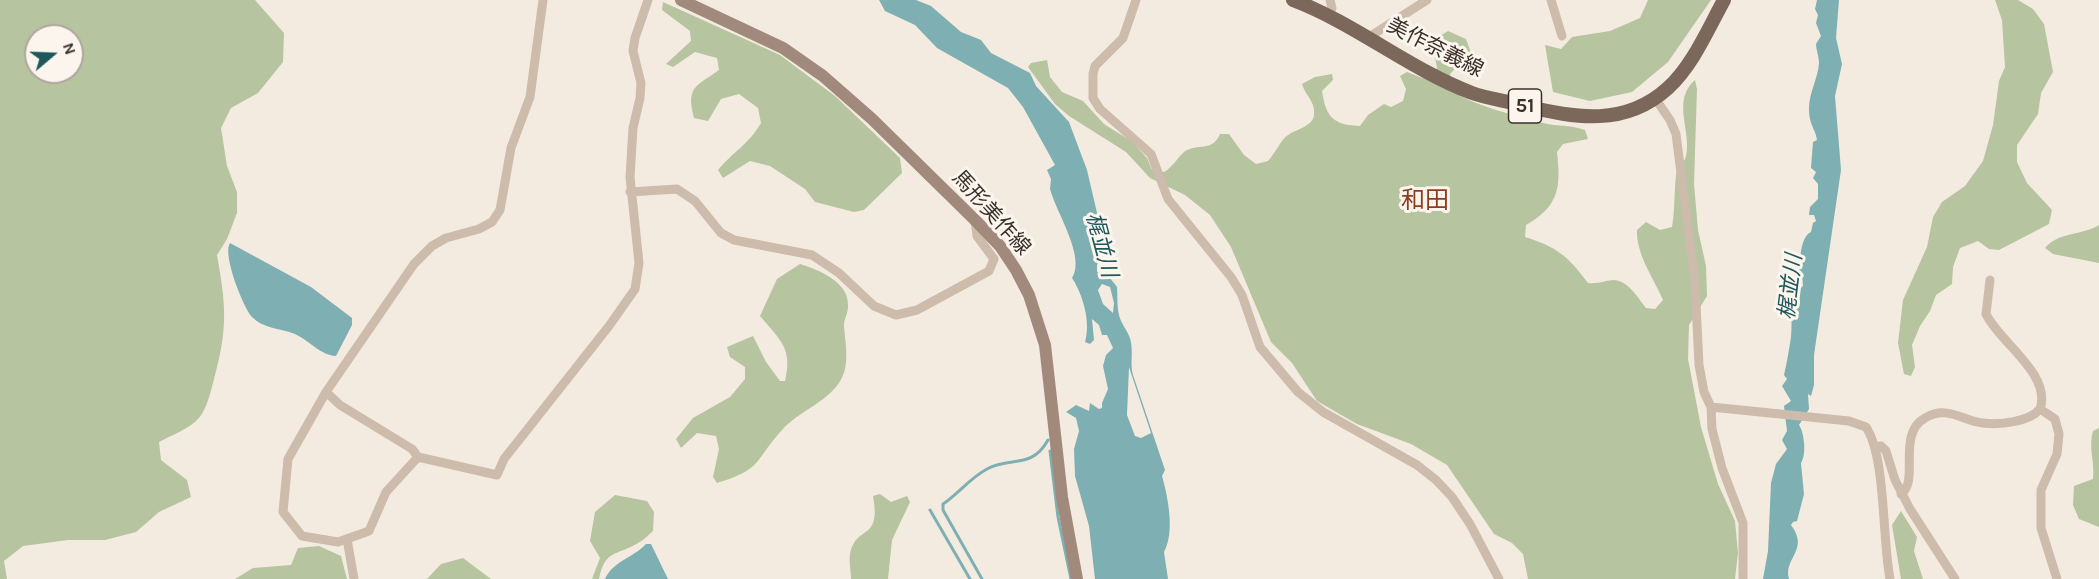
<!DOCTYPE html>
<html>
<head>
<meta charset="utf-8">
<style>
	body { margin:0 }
	#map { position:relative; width:2099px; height:579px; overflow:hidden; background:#f4ebe0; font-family:Karla,sans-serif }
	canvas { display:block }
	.north { position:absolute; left:24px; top:24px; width:60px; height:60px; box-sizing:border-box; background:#fbf5ed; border:2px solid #aea69f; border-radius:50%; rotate:71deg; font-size:16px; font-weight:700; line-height:24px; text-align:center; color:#3a302a }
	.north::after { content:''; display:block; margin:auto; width:21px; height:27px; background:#1e585d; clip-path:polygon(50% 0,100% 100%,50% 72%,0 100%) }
</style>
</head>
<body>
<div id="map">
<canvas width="2099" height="579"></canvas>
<div class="north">N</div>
</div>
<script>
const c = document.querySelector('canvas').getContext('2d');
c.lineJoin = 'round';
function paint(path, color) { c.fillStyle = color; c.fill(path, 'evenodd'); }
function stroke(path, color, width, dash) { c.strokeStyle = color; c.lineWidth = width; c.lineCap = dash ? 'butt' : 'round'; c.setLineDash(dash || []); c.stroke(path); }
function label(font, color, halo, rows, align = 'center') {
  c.font = font + ' Karla,"Noto Sans JP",sans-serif'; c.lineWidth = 6; c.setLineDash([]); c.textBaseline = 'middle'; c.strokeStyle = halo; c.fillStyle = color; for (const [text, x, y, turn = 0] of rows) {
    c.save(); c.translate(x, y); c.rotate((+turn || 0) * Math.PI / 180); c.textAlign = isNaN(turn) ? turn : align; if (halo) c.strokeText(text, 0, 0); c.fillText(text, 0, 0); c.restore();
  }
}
const green = new Path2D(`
	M0,0H255L284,33L283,62L258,93L231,108L221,128L227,166L237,192V213L227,239L217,255C226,306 228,328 214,379C211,391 207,408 199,418C189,429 172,435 159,442L161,460L187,480L191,497L159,512L136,532L105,540H68L23,546L4,561L7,579H0ZM36,36H72V72H36Z
	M1648,0H1711L1668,62L1632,92L1590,101L1553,92L1545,45L1561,49L1572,37L1610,31L1640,18Z
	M1995,0H2018L2033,9L2044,24L2053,72L2041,93L2038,114L2017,145V162L2027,183L2052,210L2049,224L1999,250L1989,249L1978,241L1960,248L1953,267L1952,284L1936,295L1930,311L1920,326L1912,345L1915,367L1911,376L1904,374L1898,343L1903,300L1927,247L1933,217L1942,202L1965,186L1983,161L1993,125L1999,81L2005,67L2002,20Z
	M663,2L780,55L835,96L900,158L902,173L864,210L854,212L815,202L805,189L770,166L750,161L723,178L718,170C734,151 748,145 761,123L758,108L739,94L721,99L708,121L694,118C686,87 695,87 719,70L717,58L695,52L673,67L666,64L691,41L690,31L662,10Z
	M1448,31L1466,39L1475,63L1471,67L1458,66L1450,74L1454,92C1473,105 1519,117 1543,123C1559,127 1568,124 1585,130L1588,139L1563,144L1557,152C1561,188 1559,206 1526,225L1525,237C1557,247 1568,256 1588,283C1598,284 1603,281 1613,280C1628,280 1638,298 1646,308L1655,309L1663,300C1653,277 1636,254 1637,230L1646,222L1660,230L1672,227C1675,210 1674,193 1676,176C1676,168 1685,163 1686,156C1692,131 1671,101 1695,80L1697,89L1694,184L1698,230L1706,266L1707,296L1689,325L1688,359L1701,427L1718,484L1735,521L1738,553L1735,579H1528L1523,554L1512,543L1494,534L1447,465L1411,444L1357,424L1317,401L1292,363L1271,342L1231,247L1210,215L1185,195L1150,178L1126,152L1069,116L1055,104L1028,67L1031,63L1047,60L1050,77L1062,92L1083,101L1104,124L1131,141L1147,158L1152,170L1164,172C1173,167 1177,158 1184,152C1198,142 1212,153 1220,134H1229L1244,155L1256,164L1268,161C1275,154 1281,139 1288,135C1297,129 1313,126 1314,115C1316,102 1305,95 1302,84L1315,77L1332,74L1333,80L1322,91C1326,118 1334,125 1360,126L1368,115L1384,104L1391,107L1403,101L1406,89L1400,76L1407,72L1430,81L1437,68L1434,52L1437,38Z
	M2099,225V263L2053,254L2045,248C2060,231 2081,236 2099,225Z
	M800,264C819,270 850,282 848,307C848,313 844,319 844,325C845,343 851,366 839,383C824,404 799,411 782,430C754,461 763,469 717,483L713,477L719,449L716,436L697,433L681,448L676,439L693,418L730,397L745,379V367L730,357L727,347L753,336L766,362L780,381H785C793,348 780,340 760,316L777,279Z
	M2099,428V527L2079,519L2073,505L2074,486L2093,479C2095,462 2088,447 2093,431Z
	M880,494L891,502L907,496L910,502L892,540L888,579H851C851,570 848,558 851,550C859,525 881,540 873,496Z
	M615,495L647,501L654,512L653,531C648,535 644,540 638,543C617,556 605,549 599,579H592L600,558L590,541L595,512Z
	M1901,511L1917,537L1914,551L1923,579H1901L1892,525Z
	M319,546L341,556L347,579H235L253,568L291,565L298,548Z
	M463,558L491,579H427L441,564Z`);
const water = new Path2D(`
	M879,0H916L931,6L961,32L981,40L991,53L1030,73L1036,86L1069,122L1087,170L1102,234L1101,257L1097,265V272L1110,278L1117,287C1118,297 1116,309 1121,321C1125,329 1129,333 1131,342C1133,354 1130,364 1133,375L1165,470L1162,476C1168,497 1175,532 1164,552L1168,579H1095L1089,526L1075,476L1074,449L1079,431L1076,418L1066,412L1076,405L1089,411L1090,403L1099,409L1102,408V403L1108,389L1103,366L1106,355L1113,348L1107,335H1102L1099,325L1092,319L1094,340L1090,344L1085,342C1091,322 1083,295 1072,278C1086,257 1056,212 1050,189L1051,179L1047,170L1055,165L1023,107L1008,88L937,48L915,25L885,11ZM1102,284L1110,287L1114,303L1113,313L1103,304L1098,290ZM1129,367L1151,433L1141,438L1135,436L1127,415Z
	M1817,0H1839L1836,38L1842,64L1835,96L1841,170L1814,355V385L1811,396L1808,394L1809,409L1799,425C1804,432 1807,454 1801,463L1804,494L1797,521L1793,522L1791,525C1810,550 1783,558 1789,579H1763L1768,551L1771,483L1776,464L1787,449L1782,440L1787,431L1784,406L1791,401L1782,386L1787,379L1784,375C1787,362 1789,350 1791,337C1793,318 1788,298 1803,286L1802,274L1798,273C1801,262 1799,238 1811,232L1813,223L1816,221L1814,215H1809L1810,207L1818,199V184L1813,178L1816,172L1811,168L1813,142L1817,140C1816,130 1809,125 1809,109C1809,92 1818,79 1819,63C1819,56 1816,50 1816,44L1821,36L1816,23L1818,15L1815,9Z
	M230,243L311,287L352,318V325L336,356C320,355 310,341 295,334C280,328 264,329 252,317C243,307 222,254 230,243Z
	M646,544H651L668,579H605C613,561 633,558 646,544Z`);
const stream = new Path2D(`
	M1050,451L1058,517L1071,579
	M930,510L970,579
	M982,579L943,510V504C958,494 970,478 987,469C1011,456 1031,470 1048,440`);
const minor = new Path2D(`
	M543,0L530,97L511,148L500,210L492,222L479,229L446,238L432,246L414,264L326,392L340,405L412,449L418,457L497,475L504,459L609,326L635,289L639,263L630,177L633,128L640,98L641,83L633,51L635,38L648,0
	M1136,0L1123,38L1095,66L1093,74V98L1100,109L1151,154L1168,199L1231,277L1242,295L1260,347L1298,392L1323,412L1417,465L1436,480L1452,497L1470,524L1499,579
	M1551,0L1562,36
	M1329,15L1332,8L1330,0
	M1369,37L1427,0
	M1655,98L1670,120L1676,134L1695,283L1699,365L1704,392L1711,407L1712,429L1722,468L1743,523V579
	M630,192L677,189L695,201L721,233L734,240L812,255L839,273L874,306L896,315L917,310L989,271L994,259L977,236L975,220
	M326,392L288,459L283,512L302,536L338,542L369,531L386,492L418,457
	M1711,407L1849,421L1866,427C1886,457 1882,538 1890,579
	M2040,409L2055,419L2059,434L2057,454L2041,490V528L2057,579
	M1876,447L1881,446L1886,451L1895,480L1910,509L1955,579
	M1901,494C1920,482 1896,434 1925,418C1947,405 1961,420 1983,423C2000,425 2029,422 2040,409C2052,374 1999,342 1986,314L1990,280
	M347,539L354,579`);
const secondary = new Path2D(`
	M681,0L783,48L823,76L872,119L975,220L1000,246L1016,270L1029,295L1045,345L1062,497L1077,579`);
const primary = new Path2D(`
	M1293,0C1356,24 1409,69 1472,93C1489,99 1508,101 1525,106C1576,118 1625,127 1668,88C1693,65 1708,29 1724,0`);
const shields = [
	[1525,106,33]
];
const shieldNames = [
	["51",1525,106]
];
const streetNames = [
	["美作奈義線",1435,48,27],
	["馬形美作線",991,213,48]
];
const waterNames = [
	["梶並川",1101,245,75],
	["梶並川",1791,287,-83]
];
const quarterNames = [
	["和田",1425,201]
];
paint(green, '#b6c49f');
paint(water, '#7eafb2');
stroke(stream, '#7eafb2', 3);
stroke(minor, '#cdbbab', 9);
stroke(secondary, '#a18a7c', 12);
stroke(primary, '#7c675b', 14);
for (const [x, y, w] of shields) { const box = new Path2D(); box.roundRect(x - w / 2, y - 17, w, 34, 4.5); c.fillStyle = '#fbf5ed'; c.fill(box); stroke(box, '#3a302a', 1.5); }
label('bold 20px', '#3a302a', null, shieldNames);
label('21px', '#3a302a', '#fbf5ed', streetNames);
label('italic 22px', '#1e585d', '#fbf5ed', waterNames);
label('24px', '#8c3d21', '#fbf5ed', quarterNames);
</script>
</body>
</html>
